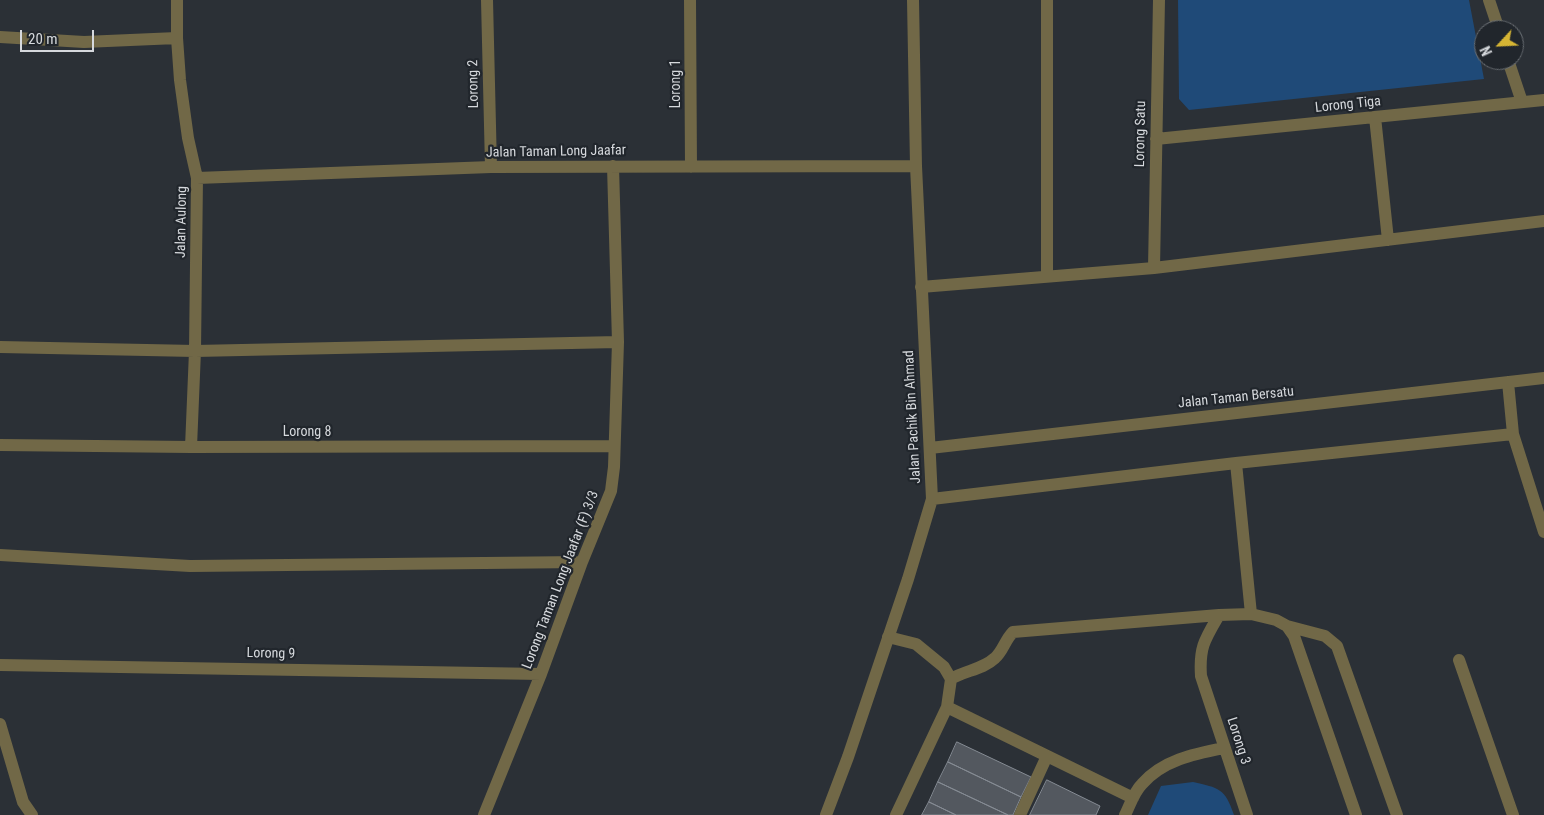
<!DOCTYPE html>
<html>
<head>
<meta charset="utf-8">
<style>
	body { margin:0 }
	#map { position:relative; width:1544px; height:815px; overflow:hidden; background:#2b3036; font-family:"Roboto Condensed",sans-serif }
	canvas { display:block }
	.north { position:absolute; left:1474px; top:20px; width:50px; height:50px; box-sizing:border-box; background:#21262c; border:1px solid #696e73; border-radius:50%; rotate:245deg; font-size:14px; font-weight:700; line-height:20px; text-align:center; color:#d6d9dd }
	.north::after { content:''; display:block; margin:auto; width:18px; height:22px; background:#d6b534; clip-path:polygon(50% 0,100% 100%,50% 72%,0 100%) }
	.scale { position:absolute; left:20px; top:30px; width:74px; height:22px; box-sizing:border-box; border:2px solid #d6d9dd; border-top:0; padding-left:6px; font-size:15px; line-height:18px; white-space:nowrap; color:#d6d9dd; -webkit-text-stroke:4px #21262c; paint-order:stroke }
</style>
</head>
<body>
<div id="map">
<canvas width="1544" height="815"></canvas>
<div class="north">N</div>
<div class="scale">20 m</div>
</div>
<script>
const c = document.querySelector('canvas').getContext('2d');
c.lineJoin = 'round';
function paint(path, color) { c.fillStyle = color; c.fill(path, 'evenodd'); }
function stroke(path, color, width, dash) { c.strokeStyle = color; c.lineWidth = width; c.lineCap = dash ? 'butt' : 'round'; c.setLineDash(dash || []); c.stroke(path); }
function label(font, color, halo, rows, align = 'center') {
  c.font = font + ' "Roboto Condensed",sans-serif'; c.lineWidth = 4.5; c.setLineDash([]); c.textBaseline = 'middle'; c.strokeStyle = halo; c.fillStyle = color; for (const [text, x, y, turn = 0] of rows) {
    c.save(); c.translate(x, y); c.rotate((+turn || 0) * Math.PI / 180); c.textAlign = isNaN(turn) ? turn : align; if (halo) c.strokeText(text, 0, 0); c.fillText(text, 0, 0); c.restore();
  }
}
const green = new Path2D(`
	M1178,0H1469L1484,79L1189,110L1179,99Z
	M1193,782C1219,788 1225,788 1234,815H1148L1161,786Z`);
const building = new Path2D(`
	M957,742L1031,777L1021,797L948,762Z
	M948,762L1021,797L1013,815H1008L938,782Z
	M1047,780L1100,806L1096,815H1030Z
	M938,782L1008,815H956L929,802Z
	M929,802L956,815H922Z`);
const minor = new Path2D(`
	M177,0V38L180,80L188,138L197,178L195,351L191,447
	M487,0L491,167
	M690,0L691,167
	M1489,0L1499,30
	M0,37L84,42L177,38
	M1508,60L1522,102
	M1375,117L1388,240
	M1156,139L1544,100
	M197,178L491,167L916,166
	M1154,268L1159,0
	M1047,276V0
	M921,287L1154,268L1544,221
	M0,347L195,351L618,342
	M1508,382L1513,434L1544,532
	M0,445L191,447L614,446
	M930,448L1544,378
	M1236,463L1251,614
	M932,499L1236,463L1513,434
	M0,555L190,566L582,562
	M1287,626L1294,636L1356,815
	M888,637L916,644L944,667L951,679L947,707L896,815
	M1459,660L1513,815
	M0,665L541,674
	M951,679C966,670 982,670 995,658C1003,651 1005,640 1013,632L1219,615
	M947,707L1133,798
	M0,724L23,802L32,815
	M484,815L541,674L582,562L611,491L614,467L618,342L613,166
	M826,815L848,757L908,579L932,499L916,166L913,0
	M1020,815L1047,756
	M1125,815C1130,805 1134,792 1142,784C1163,760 1194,754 1224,748
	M1247,815L1201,676C1199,647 1205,639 1219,615L1251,614L1276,620L1287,626L1325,636L1337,646L1397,815`);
const streetNames = [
	["Lorong 2",474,84,-91],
	["Lorong 1",676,84,-90],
	["Lorong Tiga",1348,105,-6],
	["Lorong Satu",1141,134,-89],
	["Jalan Taman Long Jaafar",556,152,-1],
	["Jalan Aulong",182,222,-89],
	["Jalan Taman Bersatu",1236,398,-6],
	["Jalan Pachik Bin Ahmad",913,417,-93],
	["Lorong 8",307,432],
	["Lorong Taman Long Jaafar (F) 3/3",561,580,-69],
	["Lorong 9",271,654,1],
	["Lorong 3",1238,741,72]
];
paint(green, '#1f4a78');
paint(building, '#53585f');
stroke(building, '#858b93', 1);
stroke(minor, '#716847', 12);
label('14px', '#d6d9dd', '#21262c', streetNames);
</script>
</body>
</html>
